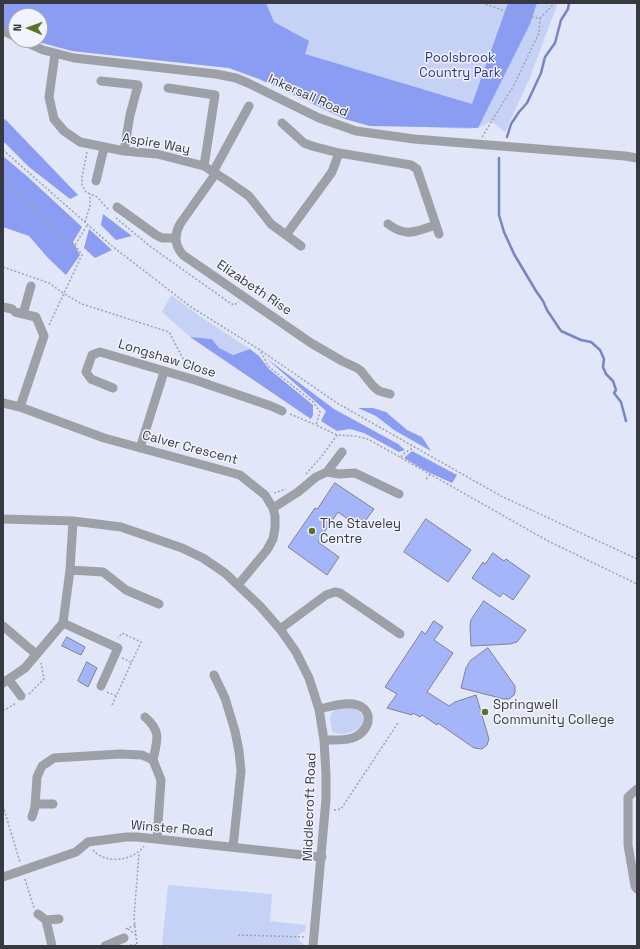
<!DOCTYPE html>
<html>
<head>
<meta charset="utf-8">
<style>
	body { margin:0 }
	#map { position:relative; width:640px; height:949px; overflow:hidden; background:#e1e6f8; font-family:"Space Grotesk",sans-serif }
	canvas { display:block }
	.frame { position:absolute; inset:0; border:4px solid #383940; pointer-events:none }
	.north { position:absolute; left:8px; top:8px; width:40px; height:40px; box-sizing:border-box; background:#f1f4ff; border:1px solid #a7a9b3; border-radius:50%; rotate:272deg; font-size:11px; font-weight:700; line-height:16px; text-align:center; color:#383940 }
	.north::after { content:''; display:block; margin:auto; width:14px; height:18px; background:#5d7323; clip-path:polygon(50% 0,100% 100%,50% 72%,0 100%) }
</style>
</head>
<body>
<div id="map">
<canvas width="640" height="949"></canvas>
<div class="frame"></div>
<div class="north">N</div>
</div>
<script>
const c = document.querySelector('canvas').getContext('2d');
c.lineJoin = 'round';
function paint(path, color) { c.fillStyle = color; c.fill(path, 'evenodd'); }
function stroke(path, color, width, dash) { c.strokeStyle = color; c.lineWidth = width; c.lineCap = dash ? 'butt' : 'round'; c.setLineDash(dash || []); c.stroke(path); }
function label(font, color, halo, rows, align = 'center') {
  c.font = font + ' "Space Grotesk",sans-serif'; c.lineWidth = 3; c.setLineDash([]); c.textBaseline = 'middle'; c.strokeStyle = halo; c.fillStyle = color; for (const [text, x, y, turn = 0] of rows) {
    c.save(); c.translate(x, y); c.rotate((+turn || 0) * Math.PI / 180); c.textAlign = isNaN(turn) ? turn : align; if (halo) c.strokeText(text, 0, 0); c.fillText(text, 0, 0); c.restore();
  }
}
const green = new Path2D(`
	M3,3H558L529,80L505,132L491,121L478,128L467,129L404,126H370L345,119L259,79L229,68L72,51L40,40V16H16Z
	M171,295L204,319L250,349L233,355L219,348L212,339L190,337L162,312Z
	M350,708C361,709 364,715 363,724C356,732 341,738 332,731C328,710 330,711 350,708Z
	M168,885L272,894L270,921L306,925L305,931L298,935V939L305,946H162Z`);
const forest = new Path2D(`
	M3,3H266L274,22L309,41L305,54L472,104L508,3H537L530,24L478,128L370,126L345,119L259,79L229,68L72,51L31,40H40V16H16V33L3,27Z
	M5,119L78,195L70,199L29,167L3,141V120Z
	M3,156L29,178L82,227L73,242L80,255L66,275L48,258L29,236L3,227Z
	M103,214L132,236L116,240L101,225Z
	M89,229L112,250L95,258L84,248Z
	M190,337L212,339L219,348L233,355L250,349L259,356L269,369L313,405V415L311,419Z
	M266,358L334,409L398,444L405,450L399,452L364,433L350,429L337,431L321,421L326,411Z
	M358,408H373L386,412L407,430L422,437L431,451L394,430L376,416Z
	M412,451L457,475L452,483L424,470L404,458Z`);
const stream = new Path2D(`
	M507,137L511,124L519,112L527,103L541,73L545,57L555,43L561,20L568,9L569,3
	M499,158V215L504,232L514,254L536,291L543,301L547,310L561,331L581,340L591,342L600,350L604,359L603,367L606,374L613,381L616,390L614,393L621,402L626,421`);
const building = new Path2D(`
	M335,483L374,509L360,528L338,512L318,542L339,557L327,575L288,547L315,508L317,509Z
	M426,519L471,550L448,582L404,552Z
	M493,553L504,561L506,559L530,576L513,600L503,593L500,597L472,578L483,562L485,564Z
	M484,601L526,630L517,642L510,644L471,646L470,626L471,620Z
	M434,621L443,627L434,640L453,653L427,692L449,706L455,702L476,695L489,739L487,745L482,749L474,748L438,723L437,725L422,715L420,717L413,713L412,715L387,708L397,694L385,687L422,631L425,634Z
	M67,637L85,647L81,655L62,646Z
	M488,648L515,686V692L514,695L509,699H504L461,688L466,668L470,661Z
	M87,662L97,668L88,687L78,681Z`);
const path = new Path2D(`
	M482,3L517,15L540,18L552,6L553,3
	M482,137L514,85L539,33L540,18
	M3,150L112,246L191,307L260,350L337,403L501,496L637,559
	M87,152L82,177V185L86,192L97,197L108,209
	M3,177L69,242L75,245L88,224
	M116,218L151,247L230,303L234,305L239,302
	M85,222L90,206V194
	M3,267L49,283L63,293L82,304L169,332L189,370
	M49,325L82,255L75,245
	M261,352L268,366L313,402L320,412L316,425L337,435L354,436L368,439L548,541L637,584
	M290,414L316,425
	M401,457L403,454L413,448
	M306,474L322,456L337,435
	M426,479L430,474
	M274,493L286,489
	M122,658L131,662
	M107,692L116,696
	M29,694L44,679L41,663
	M112,705L141,642L122,633L118,638
	M3,709L5,710L16,703
	M3,806L20,862
	M334,810L341,809L398,723
	M93,850C106,865 133,861 144,846
	M25,879L34,908
	M126,929L135,925
	M128,929L136,935
	M238,935L306,937
	M130,945H137L134,917L139,853`);
const minor = new Path2D(`
	M3,31L16,37
	M21,40L43,50L74,58L216,74L236,78L248,83L319,118L356,131L414,139L625,156L637,158
	M55,54L49,97L54,119L64,131L80,142L124,151L157,154L204,166L226,180L249,196L271,224L301,246
	M101,81L138,85L130,115L124,151
	M168,88L215,95L204,166
	M282,123L304,143L312,146L339,153L411,165L417,169L439,234
	M213,172L249,106
	M216,173L180,224C174,235 174,245 183,255L311,343L342,361L357,368L361,371L373,386L379,391L390,394
	M96,181L104,148
	M117,207L156,235L162,238H176
	M388,224C407,238 415,231 436,225
	M286,235L332,172L339,153
	M3,307L12,309
	M15,312L36,317L44,336L20,407
	M23,314L31,286
	M113,388L91,379L86,372L92,355L100,352L195,380L271,406L282,411
	M3,403L20,407L104,438L240,475L265,495L273,508L275,516V528L273,539L267,550L238,585
	M140,448L164,372
	M327,472L339,474L355,473L399,494
	M273,508L298,492L316,477L327,472L342,452
	M3,519L73,521L121,527L182,548L203,558L225,573L260,606L280,629L296,652L309,678L319,709L324,740L326,774V799L313,946
	M70,570L103,572L126,590L159,604
	M63,623L118,648L101,686
	M3,626L36,654
	M280,629L326,595L335,592L340,593L400,634
	M214,675L225,698L235,731L239,751L241,771L233,847
	M9,680L21,696
	M3,683L25,668L63,623L70,570L73,521
	M319,709C330,707 342,702 353,704C374,707 372,729 355,737C347,741 333,740 324,740
	M145,717C162,732 157,740 153,760
	M637,789L628,797V845L635,886L637,889
	M35,804H53
	M32,817L35,807L37,777L42,766L54,758L120,754L142,755L153,760L161,780L157,839
	M3,877L76,852L88,842L126,837H137L322,857
	M38,914L46,920L59,919
	M46,920L52,946
	M105,946L124,938`);
const markers = [
	[312,531,4,"#5d7323"],
	[485,712,4,"#5d7323"]
];
const parkNames = [
	["Poolsbrook",460,58],
	["Country Park",460,73]
];
const streetNames = [
	["Inkersall Road",308,96,24],
	["Aspire Way",156,144,10],
	["Elizabeth Rise",254,288,34],
	["Longshaw Close",167,359,17],
	["Calver Crescent",190,448,15],
	["Middlecroft Road",310,807,-88],
	["Winster Road",172,829,5]
];
const poiNames = [
	["The Staveley",320,524],
	["Centre",320,539],
	["Springwell",493,705],
	["Community College",493,720]
];
paint(green, '#c6d1f6');
paint(forest, '#8a9df2');
stroke(stream, '#7785c3', 2.5);
paint(building, '#a4b5fa');
stroke(building, '#7e8292', 1);
stroke(path, '#9fa3b0', 1.5, [2, 2]);
stroke(minor, '#9ea0a7', 9);
for (const [x, y, r, color] of markers) { const dot = new Path2D(); dot.arc(x, y, r, 0, 2 * Math.PI); c.fillStyle = color; c.fill(dot); stroke(dot, '#f1f4ff', 1.5); }
label('13px', '#2b3292', '#f1f4ff', parkNames);
label('13px', '#383940', '#f1f4ff', streetNames);
label('13px', '#383940', '#f1f4ff', poiNames, 'left');
</script>
</body>
</html>
